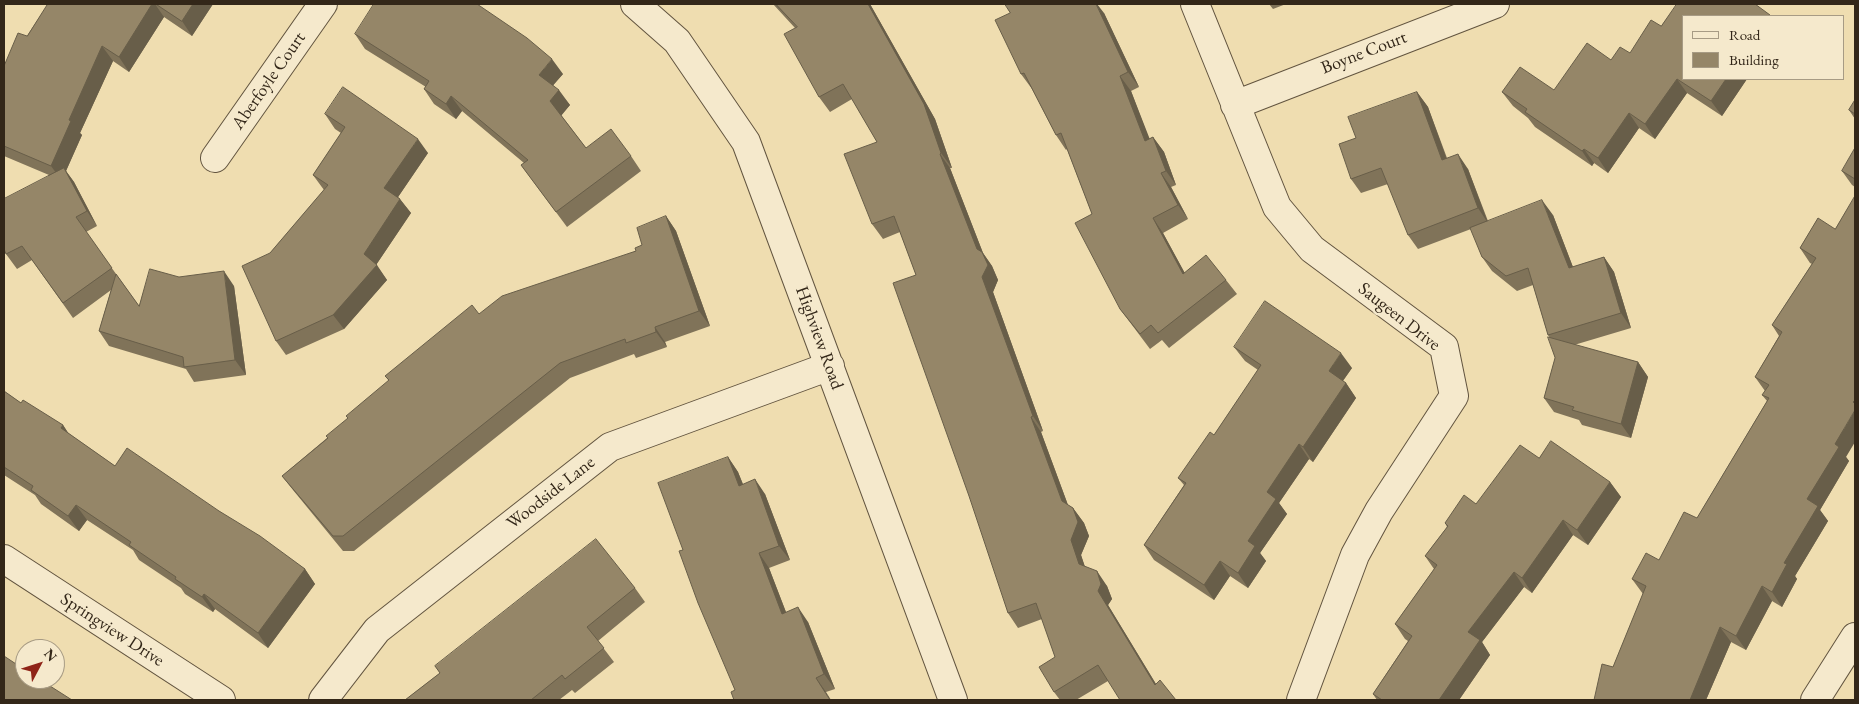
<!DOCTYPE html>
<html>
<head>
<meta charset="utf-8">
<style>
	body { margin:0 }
	#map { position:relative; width:1859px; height:704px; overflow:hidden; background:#efddb0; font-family:"EB Garamond",serif }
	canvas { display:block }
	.frame { position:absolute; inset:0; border:5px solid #332719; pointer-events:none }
	.legend { position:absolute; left:1682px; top:15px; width:162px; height:65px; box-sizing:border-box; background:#f5e9cc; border:1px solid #a79b84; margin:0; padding:6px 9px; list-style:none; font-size:15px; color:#332719 }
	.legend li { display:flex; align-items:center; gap:10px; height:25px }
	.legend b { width:25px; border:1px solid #a79b84 }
	.north { position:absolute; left:15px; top:639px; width:50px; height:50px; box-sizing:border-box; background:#f5e9cc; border:1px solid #a79b84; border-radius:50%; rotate:50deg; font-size:14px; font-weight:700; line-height:20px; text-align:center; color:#332719 }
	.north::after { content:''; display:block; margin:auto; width:18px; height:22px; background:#8f2418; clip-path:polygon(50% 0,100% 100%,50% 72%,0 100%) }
</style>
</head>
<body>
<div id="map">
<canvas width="1859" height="704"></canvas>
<div class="frame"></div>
<ul class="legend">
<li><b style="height:6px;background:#f5e9cc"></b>Road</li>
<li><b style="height:14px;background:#958668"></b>Building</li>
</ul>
<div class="north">N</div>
</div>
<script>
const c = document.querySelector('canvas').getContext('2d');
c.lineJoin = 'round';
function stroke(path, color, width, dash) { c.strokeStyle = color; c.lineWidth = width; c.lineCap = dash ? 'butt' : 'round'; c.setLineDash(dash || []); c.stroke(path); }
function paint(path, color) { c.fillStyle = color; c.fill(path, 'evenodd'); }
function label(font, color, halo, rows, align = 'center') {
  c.font = font + ' "EB Garamond",serif'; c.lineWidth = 5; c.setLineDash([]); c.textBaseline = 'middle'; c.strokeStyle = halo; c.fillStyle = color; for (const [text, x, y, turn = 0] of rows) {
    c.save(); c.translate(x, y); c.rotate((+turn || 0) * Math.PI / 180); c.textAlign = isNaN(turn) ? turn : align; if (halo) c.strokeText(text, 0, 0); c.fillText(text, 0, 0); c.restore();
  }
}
const minor = new Path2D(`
	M635,4L677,41L746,142L953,700
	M1195,4L1277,207L1312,249L1444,347L1454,396L1379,511L1355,555L1301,700
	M1235,105L1495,4
	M215,158L323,4
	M4,559L221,700
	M323,700L377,630L610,447L830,366
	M1815,700L1855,637`);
const wall = new Path2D(`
	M48,4H213L192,36L164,17L129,72L113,61L80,133L82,135L66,171L74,182L97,226L86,232L139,306L179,277L234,286L246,375L194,382L186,369L109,346L99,331L111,290L73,318L32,260L17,269L6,254L49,175L4,156V66L27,36Z
	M773,4H870L935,119L952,168H950L983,253L992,266L998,280L993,292L1043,431L1041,432L1068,505L1073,508L1084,523L1089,536L1081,555L1085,567L1107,586L1112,599L1108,605L1156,684L1176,700L1108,681L1076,700H1060L1054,692L1055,657L1042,619L1018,628L1008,613L916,275L900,232L883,239L872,224L877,142L852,99L830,112L819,97L795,28Z
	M1269,4H1286L1273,9Z
	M1010,13H1104L1139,87L1131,91L1149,139L1153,137L1164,152L1176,185L1171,187L1188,219L1163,233L1184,272L1226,280L1237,294L1169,348L1162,340L1150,349L1120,309L1092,214L1067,149L1066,150L1056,135L1032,89L1021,74Z
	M355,34L563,74L553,85L570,105L561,115L586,148L631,156L641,171L567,227L521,165L524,163L462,111L456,119L434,104L424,89L426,87L365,49Z
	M1630,53L1683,79H1747L1722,116L1687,93L1655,139L1639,128L1608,173L1594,163L1592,166L1535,127L1528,118L1513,106L1502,92L1554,90L1611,60Z
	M1417,92L1428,107L1447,158L1468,169L1488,221L1553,215L1573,267L1604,257L1614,272L1631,328L1574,345L1638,362L1648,377L1631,438L1582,425L1579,420L1554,412L1544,398L1555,358L1550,338L1548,335L1533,285L1517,291L1492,271L1482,257L1471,229L1418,249L1408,235L1388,184L1361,193L1351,179L1356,138Z
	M1855,100V119L1849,110Z
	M325,114L428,153L398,197L411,213L376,265L387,280L344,329L286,355L276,341L270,253L324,190L313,175L341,133L335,129Z
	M1855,148V187L1852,185L1842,171Z
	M666,216L676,231L710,326L665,342L667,347L636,358L634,354L570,378L354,551H343L293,490L282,476L327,438L348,418L389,381L385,376L479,314L636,251L642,245Z
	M1818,218L1846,457L1849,461L1820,510L1828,521L1795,576L1797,579L1782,607L1772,601L1746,650L1731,642L1706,700H1594L1613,667L1643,594L1632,579L1659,560L1697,518L1767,401L1762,395L1765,391L1755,377L1779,336L1772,325L1812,264L1810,263L1800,248Z
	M1234,347L1352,368L1343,381L1346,383L1356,398L1313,462L1309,459L1279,503L1287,514L1260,553L1266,561L1248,588L1230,576L1214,600L1154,560L1144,545L1184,485L1178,478L1214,435L1258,370L1245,361Z
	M4,391L21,403L63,425L68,433L115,466L219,511L305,569L315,584L268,648L215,609L213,612L185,594L181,588L139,560L133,550L87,520L79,531L41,504L35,495L4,475Z
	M728,457L738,472L743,484L765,494L790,560L769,568L786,612L808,622L835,689L826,692L735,690L683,550Z
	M1539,458L1610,482L1621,497L1588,545L1573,535L1532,593L1524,587L1482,642L1490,655L1459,700H1377L1373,694L1408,641L1405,639L1395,624L1434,569L1425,556L1447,527L1445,523L1476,504Z
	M635,588L645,602L598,641L614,662L575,693L572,690L559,700H405L440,673L435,666Z`);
const shadedWall = new Path2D(`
	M152,4H155L164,17L129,72L119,57Z
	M193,4H213L192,36L182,21Z
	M868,4H870L935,119L952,168L941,153Z
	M1096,4H1097L1104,13L1139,87L1128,72Z
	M102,46L113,61L80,133L82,135L66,171L74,182L97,226L87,211L62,181L51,166L69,120Z
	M552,59L563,74L550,89L539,75Z
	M1120,76L1131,91L1156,155L1145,141Z
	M1677,79L1687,93L1655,139L1645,124Z
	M1726,79H1747L1722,116L1711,101Z
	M559,90L570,105L561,116L550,101Z
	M1417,92L1428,107L1452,174L1442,160Z
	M451,96L462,111L456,119L446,104Z
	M1629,113L1639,128L1608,173L1598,158Z
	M1153,137L1164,152L1176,185L1166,171Z
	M418,139L428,153L394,203L384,188Z
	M1584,149L1594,163L1592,166L1582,151Z
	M940,154L950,168L983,253L992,266L998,280L993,292L1043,431L1033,416L982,277L977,249Z
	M1458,154L1468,169L1488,223L1478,208Z
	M1161,173L1171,187L1188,219L1178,205Z
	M400,199L411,213L374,268L377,265L387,280L344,329L333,315L364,254Z
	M1542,200L1553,215L1579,283L1569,268Z
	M666,216L676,231L710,326L699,311Z
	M1153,218L1163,233L1193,288L1183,274Z
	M1604,257L1614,272L1631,328L1621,313Z
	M224,271L234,286L246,375L235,360Z
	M655,327L665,342L667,347L656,332Z
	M1341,353L1352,368L1339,386L1329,371Z
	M1638,362L1648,377L1631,438L1621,424Z
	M1346,383L1356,398L1313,462L1303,447Z
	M1855,410V442L1846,457L1849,461L1820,510L1828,521L1795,576L1797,579L1782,607L1772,592L1784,563L1807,499L1835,444Z
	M1031,417L1041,432L1072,516L1062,501Z
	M63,425L73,440L61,428Z
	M1299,444L1309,459L1279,503L1287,514L1260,553L1266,561L1248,588L1238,573L1248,541L1267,492Z
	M728,457L738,472L749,500L739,486Z
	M755,479L765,494L790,560L779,546Z
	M1610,482L1621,497L1588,545L1577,530Z
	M76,505L87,520L79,531L68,516Z
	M1073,508L1084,523L1089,536L1081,555L1089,579L1079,564L1071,540Z
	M1563,520L1573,535L1532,593L1522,578Z
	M759,553L769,568L792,628L782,614Z
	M1220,561L1230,576L1214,600L1204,585Z
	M305,569L315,584L268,648L258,633Z
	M1097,571L1107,586L1112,599L1108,605L1165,699L1155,685L1098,591Z
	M1514,572L1524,587L1482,642L1490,655L1459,700H1439L1468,632Z
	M1762,586L1772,601L1746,650L1736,636Z
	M204,594L215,609L213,612L202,597Z
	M798,607L808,622L835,689L824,674Z
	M1720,627L1731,642L1706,700H1690Z
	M816,678L826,692L831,700H830Z`);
const building = new Path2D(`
	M48,4H152L119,57L102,46L69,120L71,121L51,166L4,146V66L18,33L27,36Z
	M156,4H193L182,21Z
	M374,4H477L527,38L552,59L539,75L559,90L550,101L586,148L611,129L631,156L556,212L521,165L528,160L451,96L446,104L424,89L429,81L355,34Z
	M776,4H868L924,104L941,153L940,154L977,249L982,252L988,265L982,277L1033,416L1031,417L1062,501L1073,508L1078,522L1071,540L1079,564L1097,571L1101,584L1098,591L1155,685L1160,680L1176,700H1120L1098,665L1054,692L1039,667L1055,657L1036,603L1008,613L969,496L893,283L916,275L894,216L872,224L844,154L877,142L843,84L819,97L784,34L797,27Z
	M1005,4H1096L1128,72L1120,76L1145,141L1153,137L1166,171L1161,173L1178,205L1153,218L1183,274L1206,255L1226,280L1158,333L1151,325L1140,334L1120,309L1075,223L1092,214L1061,133L1056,135L1024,73L1021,74L995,20L1010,13Z
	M1677,4H1755L1770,15L1769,16H1683V79H1726L1711,101L1677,79L1645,124L1629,113L1598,158L1584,149L1582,151L1525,112L1527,109L1502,92L1520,67L1554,90L1587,43L1611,60L1620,47L1630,53L1651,20L1661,26Z
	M343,87L418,139L384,188L400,199L364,254L377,265L333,315L276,341L242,266L270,253L328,185L313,175L345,127L325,114Z
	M1417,92L1442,160L1458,154L1478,208L1408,235L1381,168L1351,179L1339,144L1356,138L1348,117Z
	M1855,100V114L1849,110Z
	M1855,148V179L1842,171Z
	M64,168L87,211L76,217L112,268L63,303L22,246L6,254L4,249V199Z
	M1855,196V400L1853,402L1855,404V410L1835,444L1839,447L1807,499L1818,506L1784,563L1787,564L1772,592L1762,586L1736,636L1720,627L1690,700H1594L1602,664L1613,667L1646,586L1632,579L1646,553L1659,560L1684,512L1697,518L1769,398L1762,395L1769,385L1755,377L1782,332L1772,325L1816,258L1800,248L1818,218L1835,229Z
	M1542,200L1569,268L1604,257L1621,313L1548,335L1528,268L1506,276L1482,257L1470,228Z
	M666,216L699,311L655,327L656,332L626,343L625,339L560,363L343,536H333L282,476L328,438L326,436L348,418L346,416L389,380L385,376L472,305L479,314L502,296L636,251L635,248L642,245L637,228Z
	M150,269L179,277L224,271L235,360L184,367L183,357L99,331L116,274L139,306Z
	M1265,301L1341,353L1329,371L1346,383L1303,447L1299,444L1267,492L1276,499L1248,541L1255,546L1238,573L1220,561L1204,585L1144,545L1186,483L1178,478L1210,432L1214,435L1261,365L1234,347Z
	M1548,337L1638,362L1621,424L1572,410L1574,407L1544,398L1555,358Z
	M4,391L21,403L23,400L63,425L61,428L115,466L127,448L219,511L260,536L305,569L258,633L204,594L202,597L175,579L176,577L129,545L131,542L76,505L68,516L31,490L33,486L4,467Z
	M1551,441L1610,482L1577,530L1563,520L1522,578L1514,572L1468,632L1480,640L1439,700H1440H1382L1373,694L1412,636L1395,624L1437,565L1425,556L1448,526L1445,523L1464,495L1476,504L1520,445L1539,458Z
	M728,457L739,486L755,479L779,546L759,553L782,614L798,607L824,674L816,678L830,700H734L731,692L735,690L698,603L679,551L683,550L658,483Z
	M596,539L635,588L587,627L604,648L565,679L562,675L531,700H405L440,673L435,666Z
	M4,656L25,670V679H39L72,700H4Z`);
const streetNames = [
	["Boyne Court",1364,53,-21],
	["Aberfoyle Court",269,81,-55],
	["Saugeen Drive",1399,317,38],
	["Highview Road",819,338,70],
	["Woodside Lane",551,493,-38],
	["Springview Drive",112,630,33]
];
stroke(minor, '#62543f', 30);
stroke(minor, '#f5e9cc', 28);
paint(wall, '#807359');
paint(shadedWall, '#685e49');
paint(building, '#958668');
stroke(building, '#685e49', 1);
label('18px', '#332719', '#f5e9cc', streetNames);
</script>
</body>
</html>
